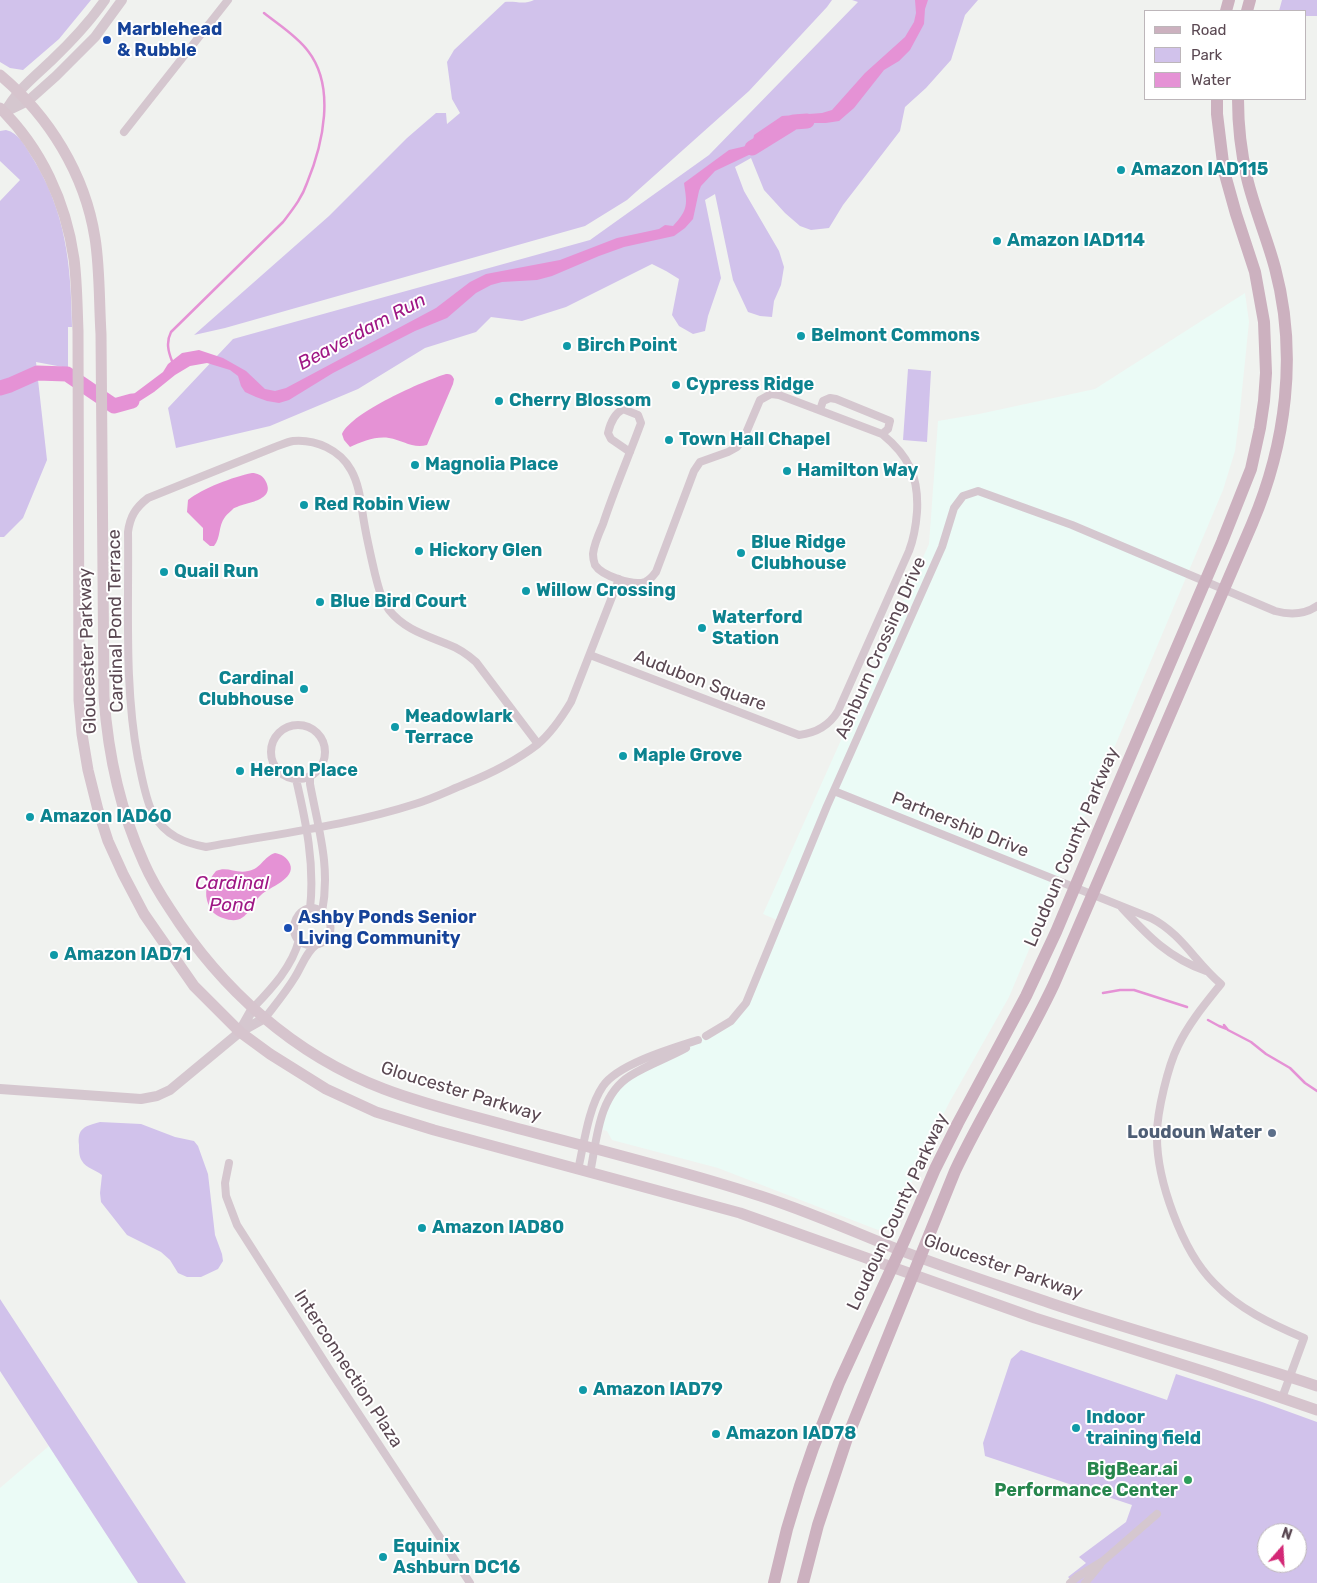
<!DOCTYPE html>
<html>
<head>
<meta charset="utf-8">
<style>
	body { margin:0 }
	#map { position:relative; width:1317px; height:1583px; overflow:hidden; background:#f0f2ef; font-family:Rubik,sans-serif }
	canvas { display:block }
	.legend { position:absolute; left:1144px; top:10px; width:162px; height:90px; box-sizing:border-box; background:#fff; border:1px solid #bdb6ba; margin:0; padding:6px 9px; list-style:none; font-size:15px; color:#5b4953 }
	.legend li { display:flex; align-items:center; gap:10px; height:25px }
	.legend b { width:25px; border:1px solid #bdb6ba }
	.north { position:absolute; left:1257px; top:1523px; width:50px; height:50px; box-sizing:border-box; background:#fff; border:1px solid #bdb6ba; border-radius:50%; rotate:19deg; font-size:14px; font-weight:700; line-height:20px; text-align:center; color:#5b4953 }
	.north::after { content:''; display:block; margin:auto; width:18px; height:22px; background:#d32876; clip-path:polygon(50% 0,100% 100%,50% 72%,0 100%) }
</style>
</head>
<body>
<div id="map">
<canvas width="1317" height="1583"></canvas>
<ul class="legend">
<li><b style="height:6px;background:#ccb1bf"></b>Road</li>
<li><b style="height:14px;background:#d1c2eb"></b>Park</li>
<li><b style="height:14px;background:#e592d5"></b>Water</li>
</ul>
<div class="north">N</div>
</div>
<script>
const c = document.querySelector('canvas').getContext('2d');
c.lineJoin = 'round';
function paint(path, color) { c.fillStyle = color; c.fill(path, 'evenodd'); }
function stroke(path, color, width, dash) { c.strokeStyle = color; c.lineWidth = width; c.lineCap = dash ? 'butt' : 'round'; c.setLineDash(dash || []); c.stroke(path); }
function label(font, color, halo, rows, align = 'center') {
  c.font = font + ' Rubik,sans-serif'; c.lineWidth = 4; c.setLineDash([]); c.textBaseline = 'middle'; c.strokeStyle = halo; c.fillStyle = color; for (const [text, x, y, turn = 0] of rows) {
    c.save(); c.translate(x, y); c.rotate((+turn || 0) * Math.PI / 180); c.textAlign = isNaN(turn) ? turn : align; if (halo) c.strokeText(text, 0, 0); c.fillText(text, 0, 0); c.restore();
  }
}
const commercial = new Path2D(`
	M1245,293L1249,322L1239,420L1235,451L1223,490L1009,997L949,1103L922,1158L894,1224L878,1230L718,1168L612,1140L607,1131L597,1128L605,1100L632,1072L715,1032L740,1014L777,920L763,914L929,544L938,421L979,414L1095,389Z
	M49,1446L138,1583H0V1488Z`);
const green = new Path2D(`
	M0,0H91L59,39L23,70L10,68L0,62Z
	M534,0H832L827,7L749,91L627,200L585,226L225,328L194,335L329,216L407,138L436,113H446L447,124L460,113L452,99L447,62L454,50L505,2C516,1 524,5 534,0Z
	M852,0H978L965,15L951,60L926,88L905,107L900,131L843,205L829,228L811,230L800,226L785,213L764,190L751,158L735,167L744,191L779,251L784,267L781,285L774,301L772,317L760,316L748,312L733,280L715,194L705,200L721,278L708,316L705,331L693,334L679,326L672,315L679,279L666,271L652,264L566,307L522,321L491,317L476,332L425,348L358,389L270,426L176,448L168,408L233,339L590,240L709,155L858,2Z
	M1282,0H1317V16H1306V11H1279Z
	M6,130C19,133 25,146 32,157C66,211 71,264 72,327H68V368L36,362L47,460L23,518L4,537H0V201L20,180L0,161V131Z
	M908,369L931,371L927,442L903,440Z
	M100,1122L141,1124L175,1137L194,1141L198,1146L208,1174L215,1235L222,1254L223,1261L218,1269L201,1277H187L178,1273L170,1260L161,1252L127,1235L101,1202L100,1193L102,1175C96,1170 86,1168 82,1161C79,1157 79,1150 79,1145C77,1128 85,1126 100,1122Z
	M0,1299L186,1583H138L0,1371Z
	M1021,1350L1167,1400L1176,1374L1262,1402L1317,1422V1583H1074L1068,1577L1086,1563L1079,1557L1126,1522L1132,1505L985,1456L983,1443L1011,1359ZM1267,1533H1297V1563H1267Z`);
const water = new Path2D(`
	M915,0H928L925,9L924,24L910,50L899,61L884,70L854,108L839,121L826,123H797L785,127L767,139L753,153L715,171L701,186L699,191L693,219L685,228L674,236L624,247L599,256L552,276L537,280L502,282L491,285L476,293L447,318L415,331L333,373L289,400L279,403L267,401L256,397L245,392L241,386L238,376L230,370L207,363L190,366L175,375L154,392L140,401L117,410L114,406L118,399L135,393L163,372L168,364L182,353L199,350L223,358L246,371L265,389L275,391L286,388L436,308L470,282L486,274L560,260L617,238L659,229L665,225L673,226C689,209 687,204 684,183L729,150L746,146L753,141L754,135L782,116L822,113L832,110L865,73L905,37L914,22L916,13Z
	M446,374C451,374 452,375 454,379L453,384L427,445C413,449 402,440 389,438C375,436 362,442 350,447L344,440L342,434C352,412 423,381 446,374Z
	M252,473C257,473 262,475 265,480C278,502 243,502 233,509C231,511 227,514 225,517C218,526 221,538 214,546H210L203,540V528L187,512L188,500C203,488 233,477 252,473Z
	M275,853C281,854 287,857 290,864C296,879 269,887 261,895C249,906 247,927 223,918C217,916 211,912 209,906C203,892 207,882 216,871C227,866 236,874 248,871C261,869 263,857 275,853Z`);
const stream = new Path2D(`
	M172,361C168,351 166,342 171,332L283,222C292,210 302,198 307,183C323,144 336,87 308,51C297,36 279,25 264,13
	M1103,993L1120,990H1134L1187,1007
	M1208,1020L1219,1026L1227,1029
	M1224,1025L1228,1030L1251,1042L1266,1054L1290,1068L1305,1083L1317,1091`);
const river = new Path2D(`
	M752,148L794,122L807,121
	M0,388L10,385L37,373L67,374L114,406L132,401`);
const minor = new Path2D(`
	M124,132L228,0
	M630,452L611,439L608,433C610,424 614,414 623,409L638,415L641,423C629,456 614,490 603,524C599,533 594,544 593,554C593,557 594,562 595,565C602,576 633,586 645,582C650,580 653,576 656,572L694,471L700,462L728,452L737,447L743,440L760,400L771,394L779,395L882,434L888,429L890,421L836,399L830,398L823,401L820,410
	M590,655L799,735C816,733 829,726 838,711L909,551C914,538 916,525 917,512C919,477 909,456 882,434
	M271 752a27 27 0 1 1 54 0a27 27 0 1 1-54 0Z
	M538,744L476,662C467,654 458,648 447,644C425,635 404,629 389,610C381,599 378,586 375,574C371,557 367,540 364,522C361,505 360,486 351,470C340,450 316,439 293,441C287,442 281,445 275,447L148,498C135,508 130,517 128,532C129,607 124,686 138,759C142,777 145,798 153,814C165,835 184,843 206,847C275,834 347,826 415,804C432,799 448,791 465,784C490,774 516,761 538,744C551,733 562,717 571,702L619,579
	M310,776V784C318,828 331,866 322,912
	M296,779C306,822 315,864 310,909
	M834,791L1151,918C1182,934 1195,962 1221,984C1205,1004 1189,1023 1178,1046C1168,1066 1157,1112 1157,1134C1156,1179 1182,1251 1214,1283C1239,1309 1271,1324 1304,1338L1282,1398
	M1122,908C1148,936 1169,958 1206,971
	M253,1008C272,988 292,967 299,940
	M265,1018C275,1005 286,992 295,977C301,968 306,952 316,945C318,944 321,944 323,942C333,935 333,920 323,912C295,893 278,949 316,945
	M706,1036L731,1021L746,1003L827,806L942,547L954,508L963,496L978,491L1072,525L1275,611C1290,615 1304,615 1317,606
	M229,1163L225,1183L226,1196L237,1225L331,1372L470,1583
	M578,1170C584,1144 588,1108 603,1086C618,1064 673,1048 698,1040
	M590,1173C597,1140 598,1096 630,1076C647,1065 668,1058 686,1048
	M1070,1583L1077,1577L1103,1561L1157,1514
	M1085,1583L1100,1565`);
const tertiary = new Path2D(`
	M5,112L28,101L56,76L95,37L122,0
	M5,112C16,91 34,77 51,61C71,42 89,23 105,0
	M240,1031L253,1008
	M0,1089L141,1099L157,1096L170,1090L240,1032L265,1018`);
const secondary = new Path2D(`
	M0,75C49,116 85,174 95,238C100,269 99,302 101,334L104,697C108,755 120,810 144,863C151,879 160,894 170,909C221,989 294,1055 384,1089C423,1104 465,1114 505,1125C587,1147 670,1167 751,1193C801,1208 849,1230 897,1249C948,1269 1001,1286 1053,1304C1140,1333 1229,1357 1317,1386
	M0,108C41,148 66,202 74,259C77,283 77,307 78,331L79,700L82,734L88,770L98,810L108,841L123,874L144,914L194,986L240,1032L270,1054L326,1089L376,1112L434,1130L740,1213L1035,1318L1209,1373L1317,1410`);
const primary = new Path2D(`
	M1226,11L1229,0
	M1247,11L1250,0
	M774,1583L787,1529L800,1486L813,1448L839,1383L905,1239L935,1169L958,1123L1026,996L1056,932L1109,806L1222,542L1251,469L1260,428L1264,401L1266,373L1264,322L1255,272L1236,214L1224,171L1217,114V99
	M803,1583L818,1525L847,1438L955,1171C985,1107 1024,1048 1054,984L1252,524C1286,444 1298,354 1275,268C1267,238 1254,208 1247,178C1241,152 1238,125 1238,99`);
const markers = [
	[107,40,5,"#1a4fb4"],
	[1121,170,5,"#0f9aa8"],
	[997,241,5,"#0f9aa8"],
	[801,336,5,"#0f9aa8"],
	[567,346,5,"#0f9aa8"],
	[676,385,5,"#0f9aa8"],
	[499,401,5,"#0f9aa8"],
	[669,440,5,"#0f9aa8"],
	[415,465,5,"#0f9aa8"],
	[787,471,5,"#0f9aa8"],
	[304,505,5,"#0f9aa8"],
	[419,551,5,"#0f9aa8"],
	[741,553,5,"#0f9aa8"],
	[164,572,5,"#0f9aa8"],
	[526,591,5,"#0f9aa8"],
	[320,602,5,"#0f9aa8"],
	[702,628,5,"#0f9aa8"],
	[304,689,5,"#0f9aa8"],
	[395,727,5,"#0f9aa8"],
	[623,756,5,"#0f9aa8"],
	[240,771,5,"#0f9aa8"],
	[30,817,5,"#0f9aa8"],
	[288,928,5,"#1a4fb4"],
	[54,955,5,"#0f9aa8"],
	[1272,1133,5,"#5c6f8a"],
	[422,1228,5,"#0f9aa8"],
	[583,1390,5,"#0f9aa8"],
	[1076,1428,5,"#0f9aa8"],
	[716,1434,5,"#0f9aa8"],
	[1188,1480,5,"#2e9e5b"],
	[383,1557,5,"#0f9aa8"]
];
const transitNames = [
	["Marblehead",117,30],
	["& Rubble",117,51],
	["Ashby Ponds Senior",298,918],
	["Living Community",298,939]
];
const cultureNames = [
	["Amazon IAD115",1131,170],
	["Amazon IAD114",1007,241],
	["Belmont Commons",811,336],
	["Birch Point",577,346],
	["Cypress Ridge",686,385],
	["Cherry Blossom",509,401],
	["Town Hall Chapel",679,440],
	["Magnolia Place",425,465],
	["Hamilton Way",797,471],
	["Red Robin View",314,505],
	["Blue Ridge",751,543],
	["Clubhouse",751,564],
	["Hickory Glen",429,551],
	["Quail Run",174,572],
	["Willow Crossing",536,591],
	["Blue Bird Court",330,602],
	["Waterford",712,618],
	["Station",712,639],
	["Cardinal",294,679,"right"],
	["Clubhouse",294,700,"right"],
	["Meadowlark",405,717],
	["Terrace",405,738],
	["Maple Grove",633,756],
	["Heron Place",250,771],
	["Amazon IAD60",40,817],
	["Amazon IAD71",64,955],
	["Amazon IAD80",432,1228],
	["Amazon IAD79",593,1390],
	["Indoor",1086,1418],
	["training field",1086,1439],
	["Amazon IAD78",726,1434],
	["Equinix",393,1547],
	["Ashburn DC16",393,1568]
];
const streetNames = [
	["Cardinal Pond Terrace",116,621,-91],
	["Ashburn Crossing Drive",881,648,-66],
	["Gloucester Parkway",88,651,-92],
	["Audubon Square",700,681,21],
	["Partnership Drive",960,825,22],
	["Loudoun County Parkway",1072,847,-67],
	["Gloucester Parkway",461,1092,17],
	["Loudoun County Parkway",898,1212,-65],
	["Gloucester Parkway",1003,1267,19],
	["Interconnection Plaza",348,1369,57]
];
const serviceNames = [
	["Loudoun Water",1262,1133]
];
const leisureNames = [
	["BigBear.ai",1178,1470],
	["Performance Center",1178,1491]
];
const waterNames = [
	["Beaverdam Run",362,332,-28],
	["Cardinal",232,884],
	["Pond",232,906]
];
paint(commercial, '#ebfbf6');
paint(green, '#d1c2eb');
paint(water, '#e592d5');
stroke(stream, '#e592d5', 2.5);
stroke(river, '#e592d5', 15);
stroke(minor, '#d5c7cf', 8);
stroke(tertiary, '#d5c7cf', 10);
stroke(secondary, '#d6c4cd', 11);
stroke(primary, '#ccb1bf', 12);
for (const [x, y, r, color] of markers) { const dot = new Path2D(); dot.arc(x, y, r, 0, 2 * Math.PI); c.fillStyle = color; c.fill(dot); stroke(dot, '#fff', 2); }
label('bold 18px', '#164399', '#fff', transitNames, 'left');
label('bold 18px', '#0d838f', '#fff', cultureNames, 'left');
label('18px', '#5b4953', '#fff', streetNames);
label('bold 18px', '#4e5e75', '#fff', serviceNames, 'right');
label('bold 18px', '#27864d', '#fff', leisureNames, 'right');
label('italic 19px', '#9f1885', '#fff', waterNames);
</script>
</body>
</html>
